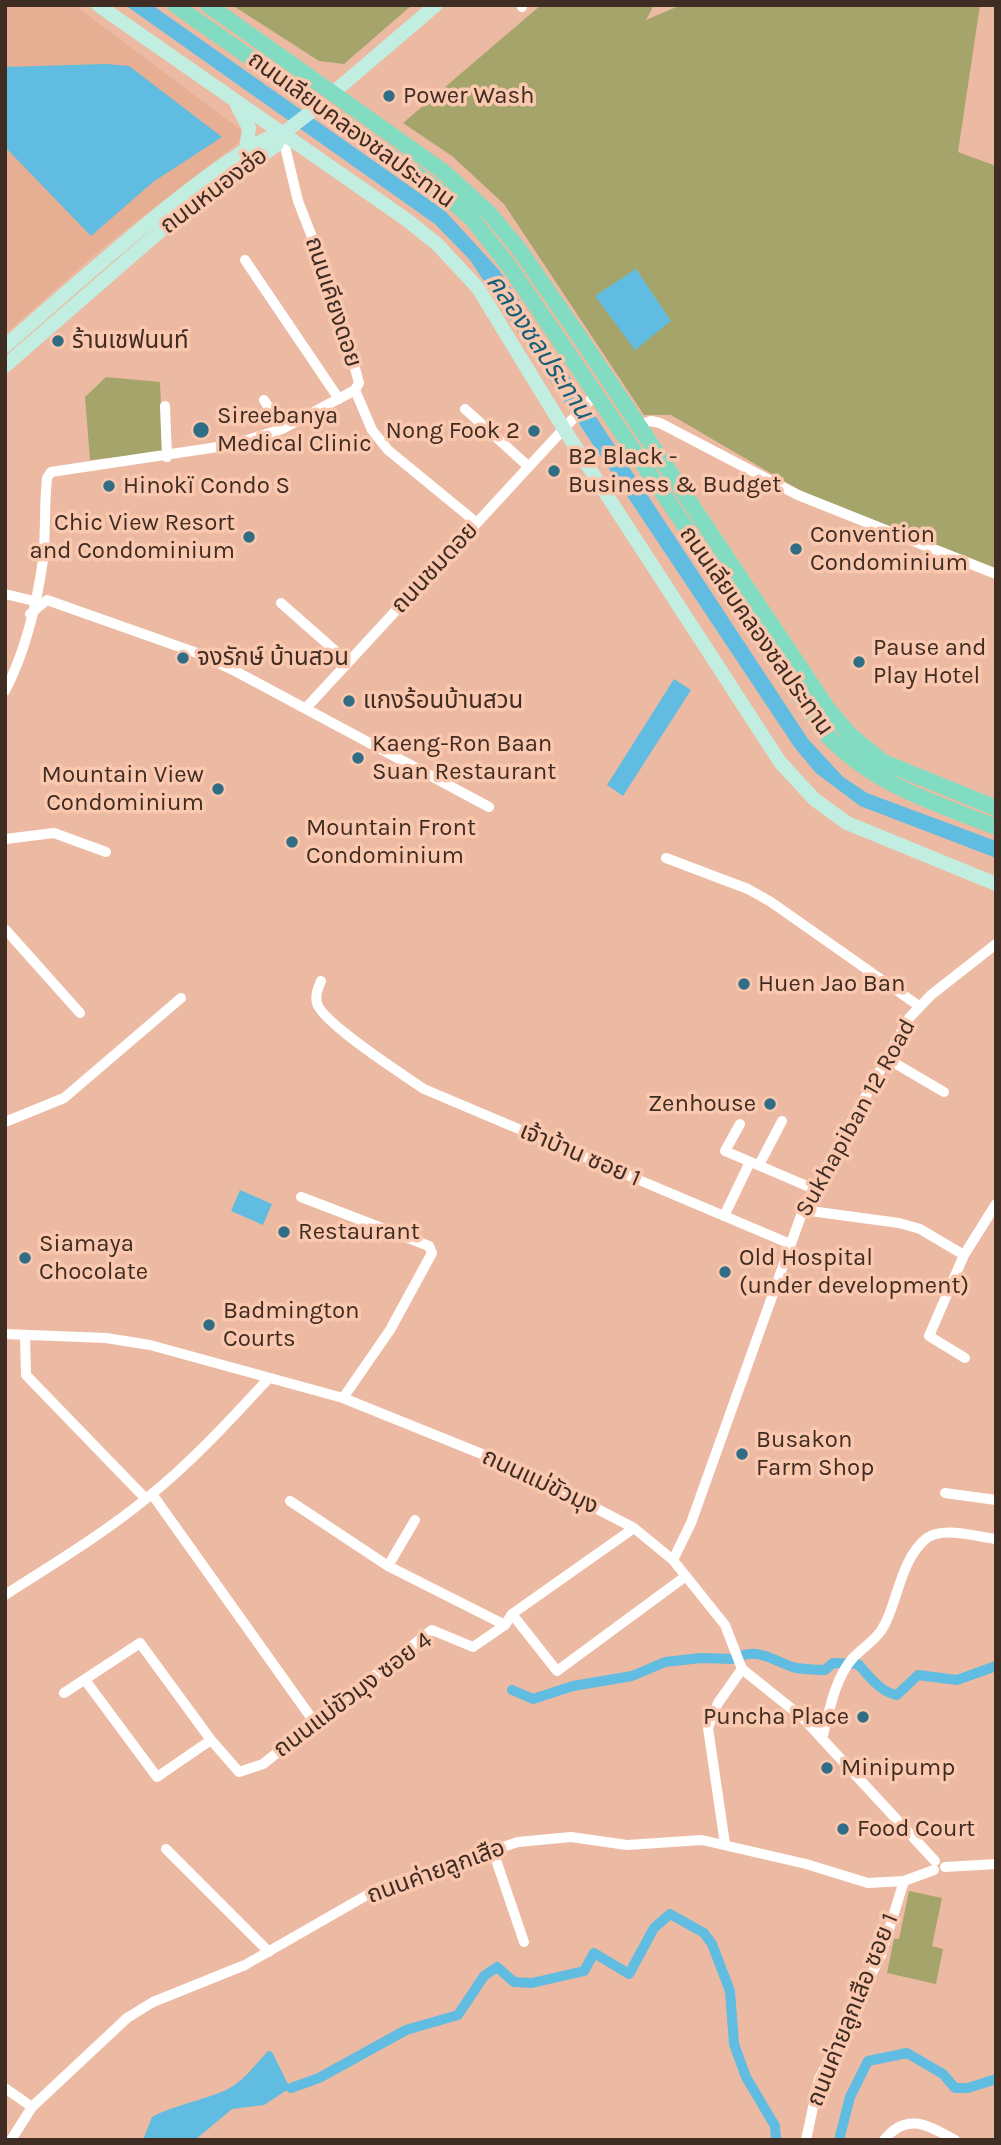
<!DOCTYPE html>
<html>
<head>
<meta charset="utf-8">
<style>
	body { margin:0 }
	#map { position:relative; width:1001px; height:2145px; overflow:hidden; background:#ecbaa2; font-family:Karla,sans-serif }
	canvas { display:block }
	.frame { position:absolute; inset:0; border:7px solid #3f2c22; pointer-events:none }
</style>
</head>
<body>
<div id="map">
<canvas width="1001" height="2145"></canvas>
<div class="frame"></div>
</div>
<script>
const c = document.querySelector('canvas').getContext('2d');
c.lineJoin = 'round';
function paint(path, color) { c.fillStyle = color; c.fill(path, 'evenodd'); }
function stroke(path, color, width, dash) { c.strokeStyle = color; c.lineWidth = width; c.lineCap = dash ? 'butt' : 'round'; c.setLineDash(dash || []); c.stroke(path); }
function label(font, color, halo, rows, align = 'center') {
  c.font = font + ' Karla,"Noto Sans Thai",sans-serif'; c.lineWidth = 7; c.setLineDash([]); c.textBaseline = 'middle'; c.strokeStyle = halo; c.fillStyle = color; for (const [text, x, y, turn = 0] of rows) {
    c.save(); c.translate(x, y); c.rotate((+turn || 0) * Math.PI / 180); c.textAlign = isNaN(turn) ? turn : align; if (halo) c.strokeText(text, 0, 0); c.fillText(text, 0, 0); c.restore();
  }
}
const built = new Path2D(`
	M5,5H74L242,131L239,142L102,248L5,334Z`);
const green = new Path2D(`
	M232,5H412L344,64L319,61Z
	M541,5H654L646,20L681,5H980L958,152L996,166V568L808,495L671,415H644L504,204L452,156L403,123Z
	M106,377L160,382L163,452L90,460L85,397Z
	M909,1891L942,1898L932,1946L943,1949L936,1984L887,1973L894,1939H899Z`);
const water = new Path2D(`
	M125,5H152L445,211L499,270L542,335L808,739L843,777L867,793L996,841V858L860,806L816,773L795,748L470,260L435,224Z
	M106,64L129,66L222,137L153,182L91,236L5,147V67Z
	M636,269L671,321L635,350L595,296Z
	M674,679L691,690L623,796L607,785Z
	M240,1190L272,1204L263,1225L231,1211Z
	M268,2051L272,2052L290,2088L264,2105L232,2109L195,2140H143L152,2117C175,2105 200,2101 224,2091C241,2084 255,2065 268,2051Z`);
const canal = new Path2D(`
	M740,1656C761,1648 777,1663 796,1668C805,1669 816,1670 825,1670L833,1663L858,1664C869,1676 880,1692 897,1695L918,1675L957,1680L996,1666
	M512,1690L533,1699L573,1686L632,1676L665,1662L701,1658L733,1659
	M291,2088L319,2078L406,2030L458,2015L484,1976L497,1967L514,1982L532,1983L584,1971L594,1953L629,1974L654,1928L670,1914L704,1933L712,1944L730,1991L734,2044L746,2077L775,2126L776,2140
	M839,2140L850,2097L868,2061L907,2053L943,2074L955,2088H968L996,2079`);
const street = new Path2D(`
	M521,5L522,7
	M245,260L339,399
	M355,390L372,430L388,450L477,523
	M264,400L282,429
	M165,406L167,457
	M465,409L529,467
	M638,425L651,421L660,423L798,495L996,574
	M5,594L34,601
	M281,603L348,662
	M30,614L47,600L197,653L237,672L489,807
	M5,691C25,652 37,603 43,560C46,533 44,505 47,478L51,472L231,445L282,429L355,390L359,383L337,301L298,201L282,134
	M306,708L595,395
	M5,839L54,833L106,852
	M666,858L748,889L771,902L919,1006
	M5,929L80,1013
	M321,981C318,988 315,995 317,1003C321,1022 405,1076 424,1089L788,1243
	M886,1058L944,1092
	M5,1122L64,1098L181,998
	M740,1124L725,1151L814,1189
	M759,1165L782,1121
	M301,1197L429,1246L432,1253L390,1330L343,1398
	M803,1210L899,1223L920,1229L964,1255L929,1336L965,1358
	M724,1216L750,1162
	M964,1255L996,1204
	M5,1334L106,1338L150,1345L343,1398L524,1471L634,1528L673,1560L725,1625L742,1669L802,1717L935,1861
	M25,1336L26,1375L146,1499
	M945,1493L996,1500
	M152,1494L315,1723
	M290,1501L388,1566L505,1625
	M673,1560L691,1523L803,1210L909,1018L931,995L996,944
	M388,1566L415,1520
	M5,1595C53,1564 103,1534 147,1498C192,1462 231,1419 269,1378
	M512,1614L557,1671L686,1576
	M85,1680L157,1777L211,1740
	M64,1693L140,1643L211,1740L239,1772L263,1764L432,1630L473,1647L505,1625L512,1614L634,1528
	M822,1739C829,1713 834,1680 852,1659C864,1646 877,1640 885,1624C898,1598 902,1557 927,1538C943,1526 978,1537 996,1539
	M725,1844L708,1728L718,1703L742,1669
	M166,1849L269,1952
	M493,1851L524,1942
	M945,1867L996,1864
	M5,2088L32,2107
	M11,2140L32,2107L127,2018L153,2002L245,1965L381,1887L518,1842L571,1837L627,1845L702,1840L806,1864L868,1883L904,1881L934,1870
	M806,2140L819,2079L881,1955L904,1881
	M884,2140C907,2111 929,2126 955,2140`);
const secondary = new Path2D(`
	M98,5L407,220L437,244L478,288L564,429L780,762L814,799L847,823L996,884
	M334,92L436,5
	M237,105L249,128L246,150
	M5,346C51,307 235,138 282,134
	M5,366L166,226L276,145L282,134L320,105`);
const primary = new Path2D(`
	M175,5L439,190L472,219L509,266L825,733C873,785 931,801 996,827
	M208,5L444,172L490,214L519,249L583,342L828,709L850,735L883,762L996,808`);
const markers = [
	[389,96,7,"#316d84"],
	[58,341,7,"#316d84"],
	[201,430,9,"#316d84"],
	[534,431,7,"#316d84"],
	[554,471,7,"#316d84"],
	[109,486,7,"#316d84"],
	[249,537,7,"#316d84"],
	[796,549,7,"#316d84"],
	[183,658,7,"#316d84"],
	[859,662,7,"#316d84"],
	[349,701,7,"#316d84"],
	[358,758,7,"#316d84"],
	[218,789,7,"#316d84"],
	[292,842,7,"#316d84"],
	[744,984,7,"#316d84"],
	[770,1104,7,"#316d84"],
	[284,1232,7,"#316d84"],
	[25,1258,7,"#316d84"],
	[725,1272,7,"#316d84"],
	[209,1325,7,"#316d84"],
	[742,1454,7,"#316d84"],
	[863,1717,7,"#316d84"],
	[827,1768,7,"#316d84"],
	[843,1829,7,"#316d84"]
];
const poiNames = [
	["Power Wash",403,96],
	["ร้านเชฟนนท์",72,341],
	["Sireebanya",217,416],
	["Medical Clinic",217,444],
	["Nong Fook 2",520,431,"right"],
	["B2 Black -",568,457],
	["Business & Budget",568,485],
	["Hinokï Condo S",123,486],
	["Chic View Resort",235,523,"right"],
	["and Condominium",235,551,"right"],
	["Convention",810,535],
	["Condominium",810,563],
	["Pause and",873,648],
	["Play Hotel",873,676],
	["จงรักษ์ บ้านสวน",197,658],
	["แกงร้อนบ้านสวน",363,701],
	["Kaeng-Ron Baan",372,744],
	["Suan Restaurant",372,772],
	["Mountain View",204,775,"right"],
	["Condominium",204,803,"right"],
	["Mountain Front",306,828],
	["Condominium",306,856],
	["Huen Jao Ban",758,984],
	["Zenhouse",756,1104,"right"],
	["Restaurant",298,1232],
	["Siamaya",39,1244],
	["Chocolate",39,1272],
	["Old Hospital",739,1258],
	["(under development)",739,1286],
	["Badmington",223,1311],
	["Courts",223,1339],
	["Busakon",756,1440],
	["Farm Shop",756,1468],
	["Puncha Place",849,1717,"right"],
	["Minipump",841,1768],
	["Food Court",857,1829]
];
const streetNames = [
	["ถนนเลียบคลองชลประทาน",351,130,36],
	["ถนนหนองฮ่อ",214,191,-37],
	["ถนนเคียงดอย",333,302,72],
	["ถนนชมดอย",435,568,-47],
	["ถนนเลียบคลองชลประทาน",756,631,55],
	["Sukhapiban 12 Road",856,1118,-61],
	["เจ้าบ้าน ซอย 1",580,1155,23],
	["ถนนแม่ขัวมุง",540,1482,25],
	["ถนนแม่ขัวมุง ซอย 4",353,1695,-37],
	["ถนนค่ายลูกเสือ",436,1872,-20],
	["ถนนค่ายลูกเสือ ซอย 1",853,2010,-68]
];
const waterNames = [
	["คลองชลประทาน",539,347,56]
];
paint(built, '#e6ae92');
paint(green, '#a5a46b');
paint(water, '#60bce1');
stroke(canal, '#60bce1', 10);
stroke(street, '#fff', 10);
stroke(secondary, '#c1eee0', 14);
stroke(primary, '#82dcc1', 16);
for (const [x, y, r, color] of markers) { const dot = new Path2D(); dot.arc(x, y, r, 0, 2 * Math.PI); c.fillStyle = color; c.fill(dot); stroke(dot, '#fac7af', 2.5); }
label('24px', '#3f2c22', '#fac7af', poiNames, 'left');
label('24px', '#3f2c22', '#fac7af', streetNames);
label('italic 26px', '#175f78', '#fac7af', waterNames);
</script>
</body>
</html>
